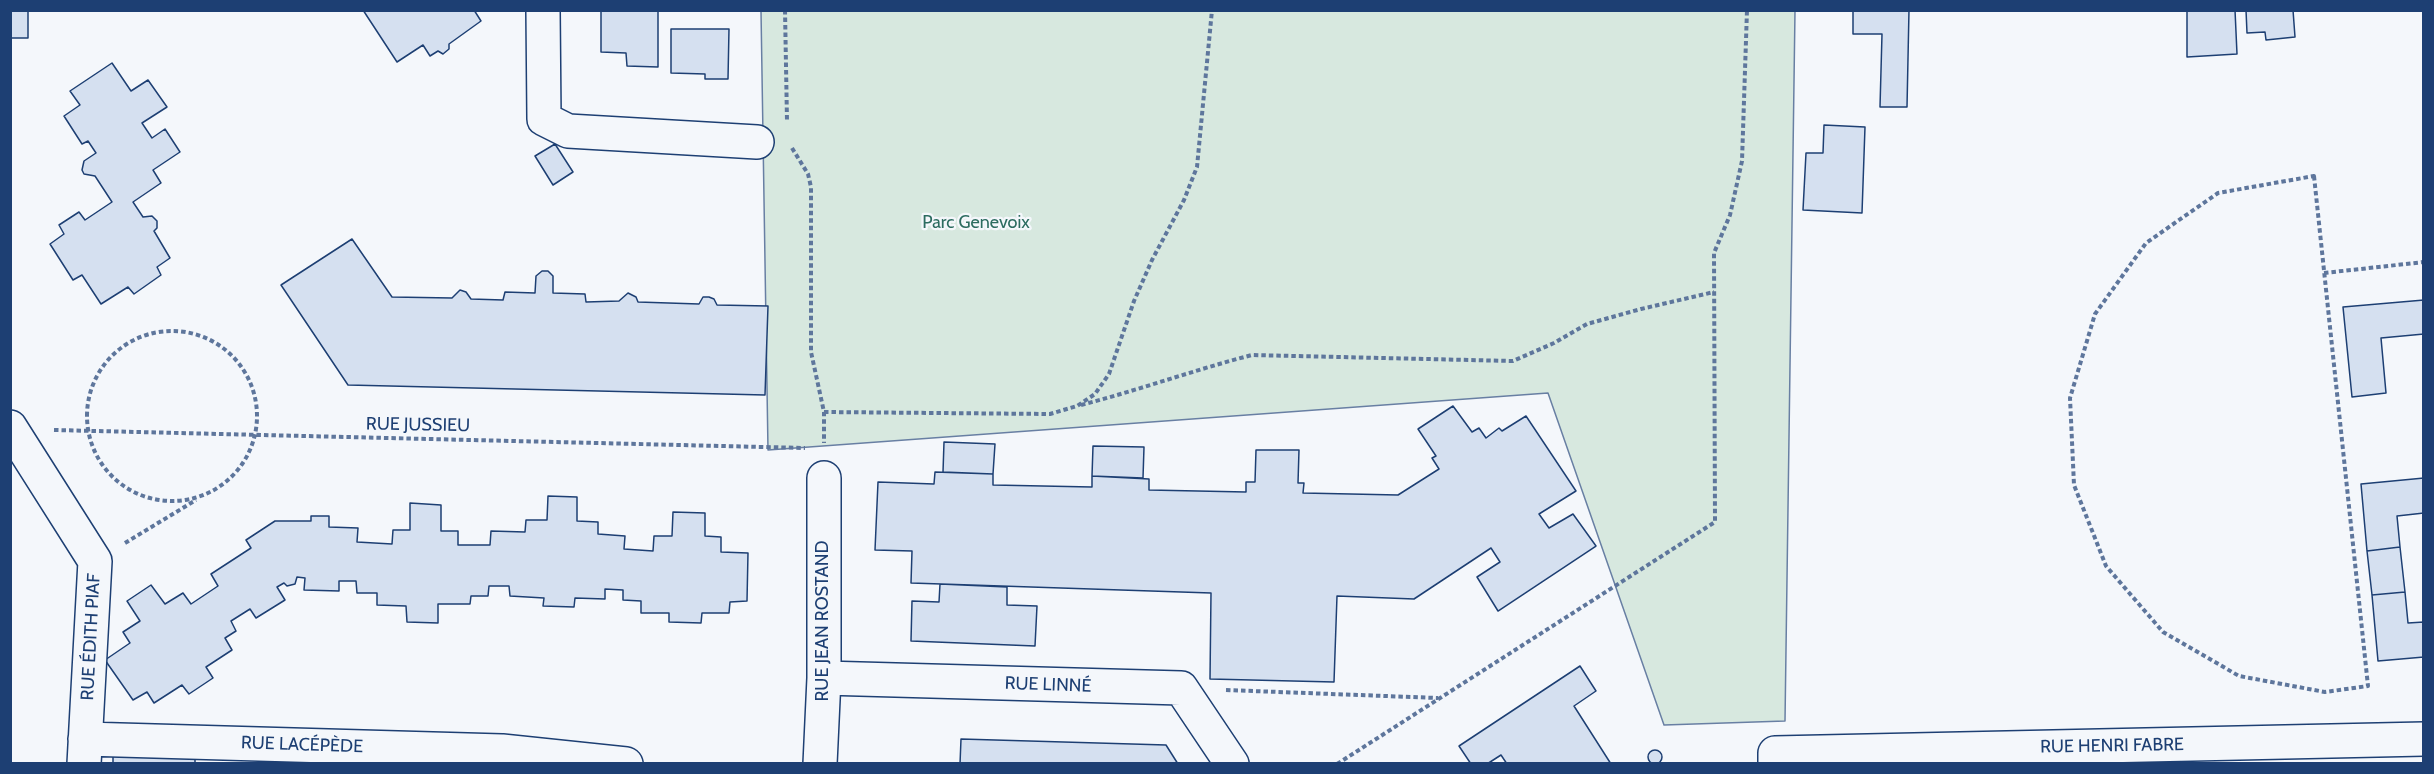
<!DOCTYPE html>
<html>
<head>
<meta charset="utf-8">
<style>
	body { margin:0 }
	#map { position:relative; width:2434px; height:774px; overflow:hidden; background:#f4f7fb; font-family:Cabin,sans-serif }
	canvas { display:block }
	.frame { position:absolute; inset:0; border:12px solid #1d3f73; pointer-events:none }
</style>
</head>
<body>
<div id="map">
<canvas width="2434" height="774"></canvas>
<div class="frame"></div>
</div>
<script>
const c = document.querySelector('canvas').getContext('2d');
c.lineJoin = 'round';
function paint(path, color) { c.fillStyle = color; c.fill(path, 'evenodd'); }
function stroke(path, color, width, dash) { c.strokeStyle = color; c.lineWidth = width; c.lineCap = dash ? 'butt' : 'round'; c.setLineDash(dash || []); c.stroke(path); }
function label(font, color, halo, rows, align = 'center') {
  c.font = font + ' Cabin,sans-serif'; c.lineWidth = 4.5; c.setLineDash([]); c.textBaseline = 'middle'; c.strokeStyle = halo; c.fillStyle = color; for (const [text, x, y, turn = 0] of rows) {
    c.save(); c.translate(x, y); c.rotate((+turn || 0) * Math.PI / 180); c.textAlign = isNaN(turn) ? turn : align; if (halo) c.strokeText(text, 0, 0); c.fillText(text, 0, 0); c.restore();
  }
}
const green = new Path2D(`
	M761,11H1795L1785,721L1664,725L1548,393L768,450Z`);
const building = new Path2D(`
	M10,10H28V38H10Z
	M363,10H474L481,21L449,44V49L443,54L438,51L430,56L423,45L397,62Z
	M601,10H658V67L627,66L626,53L601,52Z
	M1853,10H1909L1907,107H1880L1882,34H1853Z
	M2187,10H2235L2237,54L2187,57Z
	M2246,10H2293L2295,37L2266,40L2265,32L2247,33Z
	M671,29H729L728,79H705V74L671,73Z
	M112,63L131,91L148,80L167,107L142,123L152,138L165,129L180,152L153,170L161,183L133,202L143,217L152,216L157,221V228L154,231L170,258L157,267L161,275L134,294L128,287L101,304L82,275L73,280L50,244L64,234L59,225L79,212L85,220L112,202L95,176L84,174L82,170L84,161L96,153L88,141L82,144L64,116L80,105L70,91Z
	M1824,125L1865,127L1862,213L1803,210L1806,153H1823Z
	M555,144L573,172L553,185L535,156Z
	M352,239L392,297L452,298L460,290L466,292L471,299L503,300L505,292L535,293L536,276L542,271H548L553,276V293L585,294L586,302L619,301L628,293L636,297L638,302L699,304L703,297H709L714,299L717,305L768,306L765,395L348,385L281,285Z
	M2424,300V334L2381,338L2386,393L2352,397L2343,307Z
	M1453,406L1472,432L1479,428L1486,438L1499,428L1502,431L1526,416L1576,491L1539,514L1549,528L1573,514L1596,546L1498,611L1477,577L1500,562L1491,548L1414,599L1337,596L1334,682L1210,679L1211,593L911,583L912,551L875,550L878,482L934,484L935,472L993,474V485L1092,487V476L1149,479V490L1246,492V482H1255L1256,450H1299L1298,483H1304L1303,493L1398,495L1439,469L1432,458L1436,456L1418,429Z
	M944,442L995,444L993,474L943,472Z
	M1093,446L1144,447L1143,478L1092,476Z
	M2424,478V513L2397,516L2400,547L2367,551L2361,484Z
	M548,496L577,497V521L598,522V534L625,536L624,549L653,551L654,536H672L673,512L705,513V536L721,537V552L748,553L747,601L730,602L729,613H702L701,623L669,622V613H641V601L623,600V590L605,589V599L575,598L574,607L543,606L544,598L510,596L509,586H489L488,596H471L470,604H438V623L407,622L406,606L377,605V593H357L356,581H339V591L304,590L305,578L297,577L295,584L287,586L284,583L277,587L285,600L256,618L250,609L231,621L236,631L225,638L232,650L206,667L213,678L189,694L182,685L154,703L147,692L133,700L105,660L130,643L123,632L140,621L127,601L151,585L165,604L183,593L191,604L218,586L211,574L251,548L246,540L275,521H311V516H329V527L358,528L357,542L392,544L393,530H410V503L441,505V531H458V545H490L491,531L525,532L526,520H547Z
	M2400,547L2405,592L2372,595L2367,551Z
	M940,584L1007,587V605L1037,606L1035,646L911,641L912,601L939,602Z
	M2405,592L2408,623L2424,622V657L2378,661L2372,595Z
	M1580,666L1596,691L1574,706L1611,764H1507L1501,755L1487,764H1471L1459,746Z
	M961,739L1166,745L1178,764H960Z
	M1648 757a7 7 0 1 1 14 0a7 7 0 1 1-14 0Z
	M113,756L195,757V764H113Z`);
const path = new Path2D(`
	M785,10L787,121
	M792,148L808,174L811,187V352L824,412V443
	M2314,176L2368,686L2325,692L2239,676L2163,632L2106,566L2074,485L2070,398L2095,314L2146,243L2218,193Z
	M2324,273L2424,262
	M87 416a85 85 0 1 1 170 0a85 85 0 1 1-170 0Z
	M1081,405C1139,390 1194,370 1252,355L1513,361L1554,343L1587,324L1641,309L1714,292
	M824,412L1050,414L1077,406L1095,394L1109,374L1134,301L1152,260L1184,200L1197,167L1212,10
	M54,430L805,448
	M125,543L196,500
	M1226,690L1438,698
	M1337,764L1715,522L1714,253L1730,215L1742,161L1747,10`);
const minor = new Path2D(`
	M543,10L544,119L568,131L757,142
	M10,427L95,561L84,764
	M824,678L1181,688L1232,764
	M85,739L502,751L626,764
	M820,764L824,678V478
	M1775,764V753L2424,739`);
const parkNames = [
	["Parc Genevoix",976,223]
];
const streetNames = [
	["RUE JUSSIEU",418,425,1],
	["RUE JEAN ROSTAND",823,621,-90],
	["RUE ÉDITH PIAF",91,637,-87],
	["RUE LINNÉ",1048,685,2],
	["RUE LACÉPÈDE",302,745,2],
	["RUE HENRI FABRE",2112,746,-1]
];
paint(green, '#d7e8df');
stroke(green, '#687fa3', 1.5);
paint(building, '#d5e0f0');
stroke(building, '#1d3f73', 1.5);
stroke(minor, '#1d3f73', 36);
stroke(path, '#5e769c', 4, [4.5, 3]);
stroke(minor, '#f4f7fb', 33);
label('18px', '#2c6c60', '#f4f7fb', parkNames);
label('18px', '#1d3f73', '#f4f7fb', streetNames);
</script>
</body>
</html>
